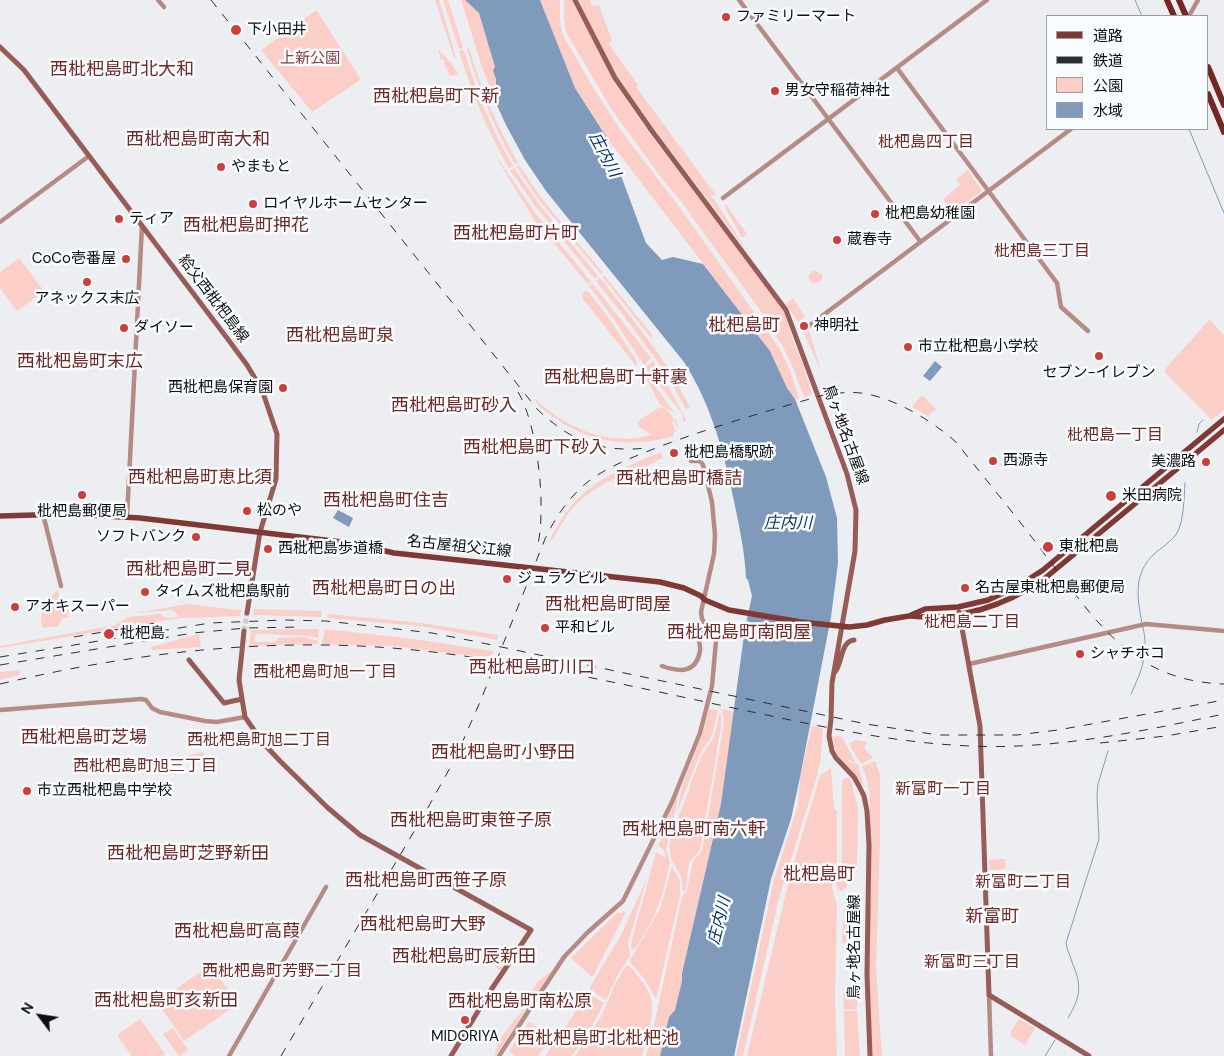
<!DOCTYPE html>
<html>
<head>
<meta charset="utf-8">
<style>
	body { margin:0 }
	#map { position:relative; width:1224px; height:1056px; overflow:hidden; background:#eceef2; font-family:"DM Sans","Noto Sans JP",sans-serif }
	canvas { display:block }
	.legend { position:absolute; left:1046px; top:15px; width:162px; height:115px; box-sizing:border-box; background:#f9fcff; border:1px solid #9b9d9f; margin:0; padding:6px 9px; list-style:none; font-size:15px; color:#0d0e0f }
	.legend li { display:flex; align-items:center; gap:10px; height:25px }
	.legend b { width:25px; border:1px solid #9b9d9f }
	.north { position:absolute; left:15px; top:991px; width:50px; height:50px; -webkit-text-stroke:4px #f9fcff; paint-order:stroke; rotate:301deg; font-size:14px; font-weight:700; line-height:20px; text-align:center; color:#0d0e0f }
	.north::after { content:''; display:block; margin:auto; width:18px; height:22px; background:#0d0e0f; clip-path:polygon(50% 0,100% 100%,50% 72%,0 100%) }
</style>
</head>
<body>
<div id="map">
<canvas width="1224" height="1056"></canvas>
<ul class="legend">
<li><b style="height:6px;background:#7f3833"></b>道路</li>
<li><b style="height:6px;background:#2d2e30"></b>鉄道</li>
<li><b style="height:14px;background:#fbcec8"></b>公園</li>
<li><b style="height:14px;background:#809abb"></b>水域</li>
</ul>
<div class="north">N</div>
</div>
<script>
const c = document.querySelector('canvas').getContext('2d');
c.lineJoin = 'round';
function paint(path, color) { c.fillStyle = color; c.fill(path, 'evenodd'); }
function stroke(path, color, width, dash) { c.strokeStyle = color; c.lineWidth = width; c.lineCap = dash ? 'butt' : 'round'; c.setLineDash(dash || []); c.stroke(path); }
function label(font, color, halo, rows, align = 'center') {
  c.font = font + ' "DM Sans","Noto Sans JP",sans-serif'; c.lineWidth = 5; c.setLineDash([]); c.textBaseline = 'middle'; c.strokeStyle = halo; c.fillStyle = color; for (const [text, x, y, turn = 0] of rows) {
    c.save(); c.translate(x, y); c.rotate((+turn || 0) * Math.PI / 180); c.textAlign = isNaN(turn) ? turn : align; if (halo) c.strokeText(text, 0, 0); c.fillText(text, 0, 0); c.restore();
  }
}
const green = new Path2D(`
	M435,0H439L456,57H454Z
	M443,0H448L463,48L459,49Z
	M461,0H465L479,13L495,67L493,71L496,79V103L482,67Z
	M540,0H560V20L562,33L592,86L622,132L677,204L780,349L791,373L799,399H795L787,388L770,351L607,138L575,88Z
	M564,0H572L614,82L649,133L693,189L785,312L792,338L802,362L812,394L804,397L794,370L783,347L765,317L680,200L660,176L612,110L566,32L564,19Z
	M579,0H590L592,6L599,5L612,40L609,44L638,85L636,87L716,195H712L711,196L717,204L750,255L654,129L619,79L589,26Z
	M315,11H317L360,78L359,81L312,112L261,50Z
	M469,48C481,89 497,126 518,163L515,164C494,128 479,90 467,49Z
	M438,49L452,64L458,74L450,76L444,63V59L441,60Z
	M464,50C476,91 491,129 513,166L509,168C487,131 472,93 459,51Z
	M496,156L535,213L591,282L588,284L533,218L502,167Z
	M519,165L542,199L603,273L601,274L539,200L517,167Z
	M514,168L538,203L598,276L595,279L536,207L510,170Z
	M968,170L982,191L953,212L943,199L960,185L956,179Z
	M725,203L747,234L742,238L725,207Z
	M19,258L44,291L17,311L0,288V272Z
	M814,270L823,275L821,281L813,284L808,276Z
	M604,275L653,336L651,338L602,276Z
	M600,278C633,320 667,359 690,408L686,409C662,363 629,322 596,281Z
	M592,283L651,358L644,365L613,318L589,286Z
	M585,291L589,292L610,320L637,362V367L583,299L582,294Z
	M793,298L805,317L798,322L786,304Z
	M1210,319L1224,336V410L1213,419H1211L1165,373L1166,368Z
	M809,331L821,371L804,333Z
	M653,361L666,382L686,420L684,422L681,412L645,367Z
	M640,370L644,371L674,412L660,405L649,383Z
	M922,395L936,409L928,416L912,407Z
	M535,399C566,428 609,447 651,435L640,427L638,423L641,419L660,407C667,409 671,412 673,419L676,420L679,430L674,421L672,422L676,431L673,433L674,436C633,448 592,444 557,419C549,414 538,407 535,399Z
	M661,452L663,458L655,461L656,462C623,475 596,483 572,509C563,519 557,535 548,544C575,487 606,475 661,452Z
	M58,591L60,600L69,606L68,618H63L58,626L43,628C42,625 41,623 41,620C41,612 51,593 58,591Z
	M188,604L238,610H241L240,616L180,618L0,648V646L116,625L128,617L161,614L164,618L178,617L179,615L171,610L135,613Z
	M254,609L322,611L321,617L253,615Z
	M328,614L422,623L498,635L497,640L420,626L327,618Z
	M319,629L318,638C306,635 295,635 283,635C273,635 264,633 255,635V642H275L278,638L304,637L318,641L317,644L249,646L251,630Z
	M325,629L414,639L493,651L491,658L392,646L322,644Z
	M199,634L201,647L152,650L151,647Z
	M19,670L20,675L0,680V672Z
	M709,709L718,710L712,735L700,754L677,812L683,783L702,735Z
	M722,709L734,712L721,804L682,972V981L675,1010L669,1017L660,1056H646L652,1032L657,1033V1030L653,1029L682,897L687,890L693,861L702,851L724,723Z
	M720,712C724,724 717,743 716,758L700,850L689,862L686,888L683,893L681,876L672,861L669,845L675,825L690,788V785L702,755L714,737Z
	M812,726L823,728L821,756L817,776L779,898L743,1056H736L774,880L798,805L800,777Z
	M832,736L842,737L856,763L849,760L848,761L858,765L864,786L839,757L835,748Z
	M855,740L867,742L864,748L873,758L861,764L849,744Z
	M203,752L212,765L211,768L206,771L199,761L193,764L187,756Z
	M875,761L880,774V843L876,968L882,1056H872L869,973L870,795L867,779L862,766Z
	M831,768L834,808L837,811V861L832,887L837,907L835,999L837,1056H747L792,868L820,776Z
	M845,778H850L858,808L857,868L848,867L842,864V781Z
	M680,790L666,849L670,862L662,896L652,921L635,949H631L632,940L656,852L666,858L664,850L658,846L663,835L665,822Z
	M1005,859V869L990,870L989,860Z
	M672,867L680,881V895L657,996L655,997L645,980L631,963L630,960L660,909Z
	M843,870C851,876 850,890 839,891C836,884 835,880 838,873Z
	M647,878L628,943L630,956L617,976L606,1000L589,989L621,935Z
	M845,895L858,896L857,943H842Z
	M626,912L593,976H591L571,958L617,913Z
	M480,948L492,954L490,960L496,962L503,968L499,970L493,964L490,965L479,960L477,953Z
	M209,966L212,967L238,1004L184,1041L157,1002Z
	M626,966H629C663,1001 653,1013 642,1056H575L601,1017L615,984Z
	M552,971L532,1001L520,1012L538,981Z
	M580,989L583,991L571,1009L565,1006L575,990L578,992Z
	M843,989L857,990V1009L844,1010Z
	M587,993L604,1003L591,1028L572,1056H545L565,1028Z
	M527,1008L495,1056C495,1041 515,1017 527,1008Z
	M844,1011H857L860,1056H845Z
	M140,1019L165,1054L161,1056H132L117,1035Z
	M1019,1019L1035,1028L1025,1045L1011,1036V1031Z
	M529,1022L551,1037L538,1056H515L509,1051Z
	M173,1028L188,1050L179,1056L163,1034Z`);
const water = new Path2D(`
	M465,0H540L575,88L607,138L646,243L662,260L673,257L703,264L770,351L787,388L795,399L826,477L837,518L838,563L831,617L800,777L791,819L771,879L734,1056H660L669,1017L675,1010L682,981V973L721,804L745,628L752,596L748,580L746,578C745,554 740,530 735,506C725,456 712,406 684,362L546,191L525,160L506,125L496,103V79L493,71L495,67L479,13Z
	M935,361L942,367L930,381L923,376Z
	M338,510L353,518L349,527L333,518Z`);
const stream = new Path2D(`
	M1135,0L1142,16
	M1189,129L1224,213
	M1197,432L1199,424L1203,420
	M1142,623C1137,598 1133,574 1154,554C1161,548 1172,541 1177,533C1184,521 1184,497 1185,483
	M1131,694C1142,670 1149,654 1143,627
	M1068,1018C1081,996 1082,986 1072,962C1070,955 1067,950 1066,943L1099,839L1097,796L1098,784L1108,751
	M1045,1056L1055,1040`);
const secondaryTunnel = new Path2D(`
	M244,631L247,613`);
const tertiary = new Path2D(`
	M158,0L164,7
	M739,0L920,241
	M1189,16L1198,0
	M897,68L1057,283L1061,307L1088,331
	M723,198L987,0
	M0,222L89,156
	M810,325L1071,129
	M43,514L61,586
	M127,517L142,226
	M969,664L1146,624L1224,631
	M662,666C679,672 696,674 700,651C701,645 698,640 698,635L706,626
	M0,710L141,699L146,700L152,708L160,712L205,721L217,722L245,717
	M989,995L991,1056
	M229,1056L326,887
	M499,1056L564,957L588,932L623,901L672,802L700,733L712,686L716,641L702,619L701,612L714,554L715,535L712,502L703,465L700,461H691`);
const secondary = new Path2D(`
	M575,0L615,78L652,131L786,310L847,474L856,510L855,551L832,683L831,719L829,736L832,751L836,758L854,777L859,786L864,796L867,811L869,845L867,974L870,1056
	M0,47L24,70L227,338L247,365L262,390L277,434L276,479L260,532L247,613
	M959,612L980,726L989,995L1089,1056
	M244,631L239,680L245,717L263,743L280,761L328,808L360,835L531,930L489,993L451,1056
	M189,660L224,703L242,699
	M835,672C843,662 840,642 854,640`);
const primary = new Path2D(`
	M0,516L68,514L140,518L350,543L394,553L660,582L684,588L701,596L705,600L729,610L801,622L849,627L867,625L885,620L909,616L925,609L958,607L988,600L1020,585L1043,570L1224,419
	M911,616C959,621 1005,606 1044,579L1224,430`);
const trunk = new Path2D(`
	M1167,0L1174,16
	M1179,0L1186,16
	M1208,67L1224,105
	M1208,94L1224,132`);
const rail = new Path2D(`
	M211,0L537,409C570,441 601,453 647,448
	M518,392C538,425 547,511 537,548
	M74,637L161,622
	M0,657L210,623L285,620L326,621L432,633L473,641L866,724L938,735H1017L1058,730L1224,700
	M0,665L193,633L246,628L302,627
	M0,684C135,652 275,636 414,650C523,661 631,686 738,709C815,725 892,743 971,746C1054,750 1143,731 1224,714
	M1100,743L1166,736L1224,726
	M281,1056L425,813L455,759L480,702L545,539C555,518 567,500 585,484C606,467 631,458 656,448C711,427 767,411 824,395C838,393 852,391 867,394C898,400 932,421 956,442C986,480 1017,517 1046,556C1097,622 1132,681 1224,684`);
const markers = [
	[726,17,5,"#cd3e3b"],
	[236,30,6,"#cd3e3b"],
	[775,91,5,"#cd3e3b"],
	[221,167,5,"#cd3e3b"],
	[253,204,5,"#cd3e3b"],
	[875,214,5,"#cd3e3b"],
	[119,219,5,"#cd3e3b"],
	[837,240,5,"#cd3e3b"],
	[126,259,5,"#cd3e3b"],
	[87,282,5,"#cd3e3b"],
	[804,326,5,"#cd3e3b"],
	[124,328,5,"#cd3e3b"],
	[908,347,5,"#cd3e3b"],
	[1099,356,5,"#cd3e3b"],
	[283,388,5,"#cd3e3b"],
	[674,453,5,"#cd3e3b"],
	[993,461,5,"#cd3e3b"],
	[1206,462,5,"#cd3e3b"],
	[82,495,5,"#cd3e3b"],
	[1111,496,6,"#cd3e3b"],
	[247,511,5,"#cd3e3b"],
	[196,537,5,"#cd3e3b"],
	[1048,547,6,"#cd3e3b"],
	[268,549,5,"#cd3e3b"],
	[507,579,5,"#cd3e3b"],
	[965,588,5,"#cd3e3b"],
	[145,592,5,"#cd3e3b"],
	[15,607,5,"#cd3e3b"],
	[545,628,5,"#cd3e3b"],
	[109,634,6,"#cd3e3b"],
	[1080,654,5,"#cd3e3b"],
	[27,791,5,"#cd3e3b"],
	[465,1020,5,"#cd3e3b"]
];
const poiNames = [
	["ファミリーマート",736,17],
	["下小田井",247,30],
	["男女守稲荷神社",785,91],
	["やまもと",231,167],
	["ロイヤルホームセンター",263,204],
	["枇杷島幼稚園",885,214],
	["ティア",129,219],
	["蔵春寺",847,240],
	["CoCo壱番屋",116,259,"right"],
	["アネックス末広",87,299,"center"],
	["神明社",814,326],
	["ダイソー",134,328],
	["市立枇杷島小学校",918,347],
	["セブン-イレブン",1099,373,"center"],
	["西枇杷島保育園",273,388,"right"],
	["枇杷島橋駅跡",684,453],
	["西源寺",1003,461],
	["美濃路",1196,462,"right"],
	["米田病院",1122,496],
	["松のや",257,511],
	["枇杷島郵便局",82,512,"center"],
	["ソフトバンク",186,537,"right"],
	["東枇杷島",1059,547],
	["西枇杷島歩道橋",278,549],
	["ジュラクビル",517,579],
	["名古屋東枇杷島郵便局",975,588],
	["タイムズ枇杷島駅前",155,592],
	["アオキスーパー",25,607],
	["平和ビル",555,628],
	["枇杷島",120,634],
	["シャチホコ",1090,654],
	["市立西枇杷島中学校",37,791],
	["MIDORIYA",465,1037,"center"]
];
const parkNames = [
	["上新公園",310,59]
];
const streetNames = [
	["給父西枇杷島線",213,299,53],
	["鳥ヶ地名古屋線",845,435,70],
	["名古屋祖父江線",459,547,6],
	["鳥ヶ地名古屋線",855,947,-90]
];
const neighbourhoodNames = [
	["枇杷島四丁目",926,143],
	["枇杷島三丁目",1042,252],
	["枇杷島一丁目",1115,436],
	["枇杷島二丁目",972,623],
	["西枇杷島町旭一丁目",325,673],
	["西枇杷島町旭二丁目",259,741],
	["西枇杷島町旭三丁目",145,767],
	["新富町一丁目",943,790],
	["新富町二丁目",1023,883],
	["新富町三丁目",972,963],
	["西枇杷島町芳野二丁目",282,972]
];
const waterNames = [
	["庄内川",604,155,62],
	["庄内川",788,524],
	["庄内川",720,921,-76]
];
const quarterNames = [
	["西枇杷島町北大和",122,70],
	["西枇杷島町下新",436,97],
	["西枇杷島町南大和",198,140],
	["西枇杷島町押花",246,226],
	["西枇杷島町片町",516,234],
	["枇杷島町",744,326],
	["西枇杷島町泉",340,336],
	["西枇杷島町末広",80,362],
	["西枇杷島町十軒裏",616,378],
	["西枇杷島町砂入",454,406],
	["西枇杷島町下砂入",535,448],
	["西枇杷島町恵比須",200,478],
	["西枇杷島町橋詰",679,479],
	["西枇杷島町住吉",386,501],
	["西枇杷島町二見",189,570],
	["西枇杷島町日の出",384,589],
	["西枇杷島町問屋",608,605],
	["西枇杷島町南問屋",739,633],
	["西枇杷島町川口",532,668],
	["西枇杷島町芝場",84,738],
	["西枇杷島町小野田",503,753],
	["西枇杷島町東笹子原",471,821],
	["西枇杷島町南六軒",694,830],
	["西枇杷島町芝野新田",188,854],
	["枇杷島町",819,875],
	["西枇杷島町西笹子原",426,881],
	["新富町",992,917],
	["西枇杷島町大野",423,925],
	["西枇杷島町高葭",237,932],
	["西枇杷島町辰新田",464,957],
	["西枇杷島町亥新田",166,1001],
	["西枇杷島町南松原",520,1002],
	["西枇杷島町北枇杷池",598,1039]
];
paint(green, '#fbcec8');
paint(water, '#809abb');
stroke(stream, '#809abb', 1);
stroke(secondaryTunnel, '#cbccd0', 5, [5, 2.5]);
stroke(tertiary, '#b68b86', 4.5);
stroke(secondary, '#975c56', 5);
stroke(primary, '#7f3833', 5.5);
stroke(trunk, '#742724', 6);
stroke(rail, '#2d2e30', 1, [9, 9]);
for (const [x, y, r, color] of markers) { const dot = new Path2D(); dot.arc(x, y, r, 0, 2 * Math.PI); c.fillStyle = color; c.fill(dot); stroke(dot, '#f9fcff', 2); }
label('15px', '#0d0e0f', '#f9fcff', poiNames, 'left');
label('15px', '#80423d', '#f9fcff', parkNames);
label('15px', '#0d0e0f', '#f9fcff', streetNames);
label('16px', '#702a26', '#f9fcff', neighbourhoodNames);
label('italic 16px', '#052d56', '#f9fcff', waterNames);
label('18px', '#702a26', '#f9fcff', quarterNames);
</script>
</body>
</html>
